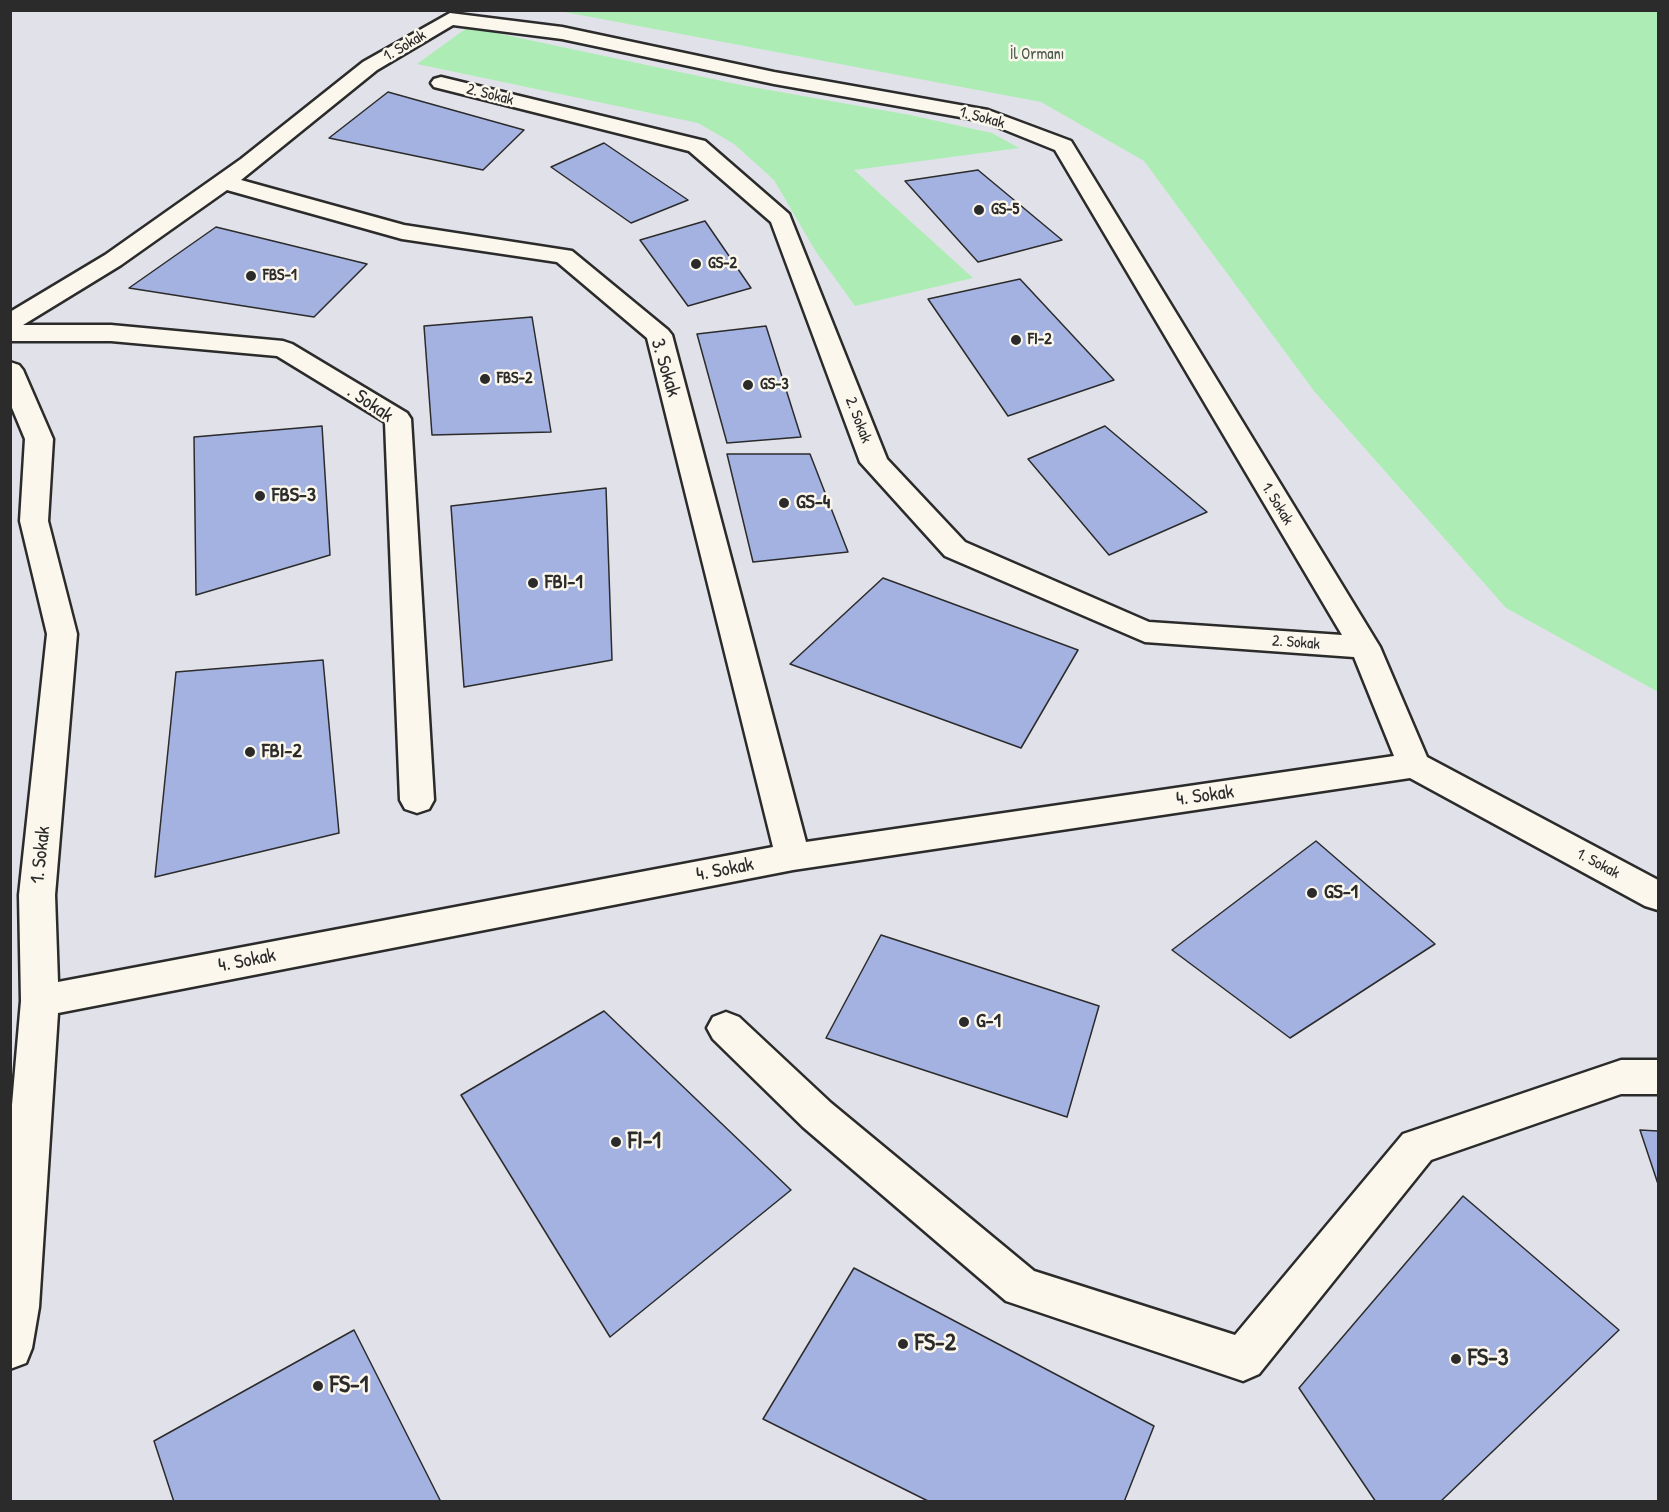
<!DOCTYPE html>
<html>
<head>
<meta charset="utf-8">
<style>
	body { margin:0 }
	#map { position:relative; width:1669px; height:1512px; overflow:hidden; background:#e1e2e9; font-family:"Patrick Hand",sans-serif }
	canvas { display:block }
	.frame { position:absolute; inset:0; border:12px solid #2b2b2b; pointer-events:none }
</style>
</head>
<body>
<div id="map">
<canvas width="1669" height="1512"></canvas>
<div class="frame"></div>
</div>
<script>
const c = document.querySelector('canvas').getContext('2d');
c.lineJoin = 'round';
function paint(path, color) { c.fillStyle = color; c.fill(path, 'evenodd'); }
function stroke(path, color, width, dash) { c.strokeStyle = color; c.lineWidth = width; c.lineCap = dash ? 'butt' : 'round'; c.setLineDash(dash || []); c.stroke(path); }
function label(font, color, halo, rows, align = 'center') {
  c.font = font + ' "Patrick Hand",sans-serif'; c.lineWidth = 5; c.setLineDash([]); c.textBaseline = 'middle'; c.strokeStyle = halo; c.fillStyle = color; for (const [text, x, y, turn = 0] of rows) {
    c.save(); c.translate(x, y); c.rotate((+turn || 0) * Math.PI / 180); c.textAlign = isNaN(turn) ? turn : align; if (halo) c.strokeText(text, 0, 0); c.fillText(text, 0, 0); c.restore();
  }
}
const green = new Path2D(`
	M559,11H1658V692L1506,608L1314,391L1144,161L1041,102Z
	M468,27L741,85L910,115L992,133L1019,148L854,170L973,278L855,306L816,252L774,180L734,144L698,123L417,64Z`);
const building = new Path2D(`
	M388,92L524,130L483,170L329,138Z
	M604,143L688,200L631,223L551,167Z
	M978,170L1062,240L978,262L905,181Z
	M705,221L751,288L688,306L640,240Z
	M216,227L367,264L314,317L129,288Z
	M1020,279L1114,380L1008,416L928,299Z
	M532,317L551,432L432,435L424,326Z
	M766,326L801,437L727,443L697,334Z
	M322,426L330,555L196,595L194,437Z
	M1105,426L1207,512L1109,555L1028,459Z
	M727,454H810L848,552L753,562Z
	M606,488L612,660L464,687L451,506Z
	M883,578L1078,650L1021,748L790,664Z
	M323,660L339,833L155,877L176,672Z
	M1316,841L1435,944L1290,1038L1172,950Z
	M881,935L1099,1006L1067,1117L826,1038Z
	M604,1011L791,1190L610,1337L461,1095Z
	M1640,1130L1658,1131V1184Z
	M1463,1196L1619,1330L1440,1502H1376L1299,1388Z
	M854,1268L1154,1426L1124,1502H930L763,1419Z
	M354,1330L441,1502H174L154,1441Z`);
const minor = new Path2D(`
	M450,13L562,27L774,72L988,110L1071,141L1380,647L1427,757L1658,880V910L1645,906L1410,778L793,870L58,1013L39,1307L32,1348L26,1363L10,1369V1128L21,1001L19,895L47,634L20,521L25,439L10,403V362L19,365L23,370L53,439L48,521L77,634L55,895L58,982L773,847L647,338L557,262L402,239L227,190L121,265L23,325H111L283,341L292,344L407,413L411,419L434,800L429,809L417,813L405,809L400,800L385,422L277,356L111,341H10V312L105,255L241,159L363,62ZM453,25L562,39L774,84L983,121L1055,150L1342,635L1149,622L965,542L887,459L789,214L705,141L441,77L434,79L431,83L434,87L689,151L771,222L860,462L945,556L1145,642L1354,657L1394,756L806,842L672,335L668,330L572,251L404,225L241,180L377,70Z
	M726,1012L739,1017L831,1103L1034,1271L1235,1335L1403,1134L1621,1060H1658V1094H1621L1431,1160L1259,1374L1243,1381L1006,1301L803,1127L713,1039L707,1028L713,1017Z`);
const markers = [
	[979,210,6,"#2b2b2b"],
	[696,264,6,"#2b2b2b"],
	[251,276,6,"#2b2b2b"],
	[1016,340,6,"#2b2b2b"],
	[485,379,6,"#2b2b2b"],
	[748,385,6,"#2b2b2b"],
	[260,496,6,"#2b2b2b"],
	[784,503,6,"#2b2b2b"],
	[533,583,6,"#2b2b2b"],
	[250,752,6,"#2b2b2b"],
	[1312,893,6,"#2b2b2b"],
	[964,1022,6,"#2b2b2b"],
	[616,1142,6,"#2b2b2b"],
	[903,1344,6,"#2b2b2b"],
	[1456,1359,6,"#2b2b2b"],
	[318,1386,6,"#2b2b2b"]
];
const farStreetnames = [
	["1. Sokak",405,46,-31],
	["2. Sokak",490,95,14],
	["1. Sokak",982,118,15],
	["2. Sokak",858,420,69],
	["1. Sokak",1277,504,58],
	["2. Sokak",1296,643,4],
	["1. Sokak",1598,864,28]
];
const farParknames = [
	["İl Ormanı",1037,55]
];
const farPoinames = [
	["GS-5",991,210],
	["GS-2",708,264],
	["FBS-1",263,276],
	["FI-2",1028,340],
	["FBS-2",497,379],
	["GS-3",760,385]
];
const streetNames = [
	["3. Sokak",665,368,73],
	[". Sokak",370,404,34],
	["4. Sokak",1205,796,-8],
	["1. Sokak",41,855,-84],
	["4. Sokak",725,870,-11],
	["4. Sokak",247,961,-11]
];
const poiNames = [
	["FBS-3",272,496],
	["GS-4",796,503],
	["FBI-1",545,583],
	["FBI-2",262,752],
	["GS-1",1324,893],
	["G-1",976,1022]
];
const nearPoinames = [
	["FI-1",628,1142],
	["FS-2",915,1344],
	["FS-3",1468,1359],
	["FS-1",330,1386]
];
paint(green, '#adedb5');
paint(building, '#a4b2e1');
stroke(building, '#2b2b2b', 1.5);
stroke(minor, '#2b2b2b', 5);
paint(minor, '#fbf7ec');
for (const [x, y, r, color] of markers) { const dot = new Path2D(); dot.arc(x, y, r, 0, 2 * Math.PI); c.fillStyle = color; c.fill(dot); stroke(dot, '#fbf7ec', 2); }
label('16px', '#2b2b2b', '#fbf7ec', farStreetnames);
label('16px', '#4c5c4e', '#fbf7ec', farParknames);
label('bold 16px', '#2b2b2b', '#fbf7ec', farPoinames, 'left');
label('20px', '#2b2b2b', '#fbf7ec', streetNames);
label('bold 20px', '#2b2b2b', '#fbf7ec', poiNames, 'left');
label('bold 24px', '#2b2b2b', '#fbf7ec', nearPoinames, 'left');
</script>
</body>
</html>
